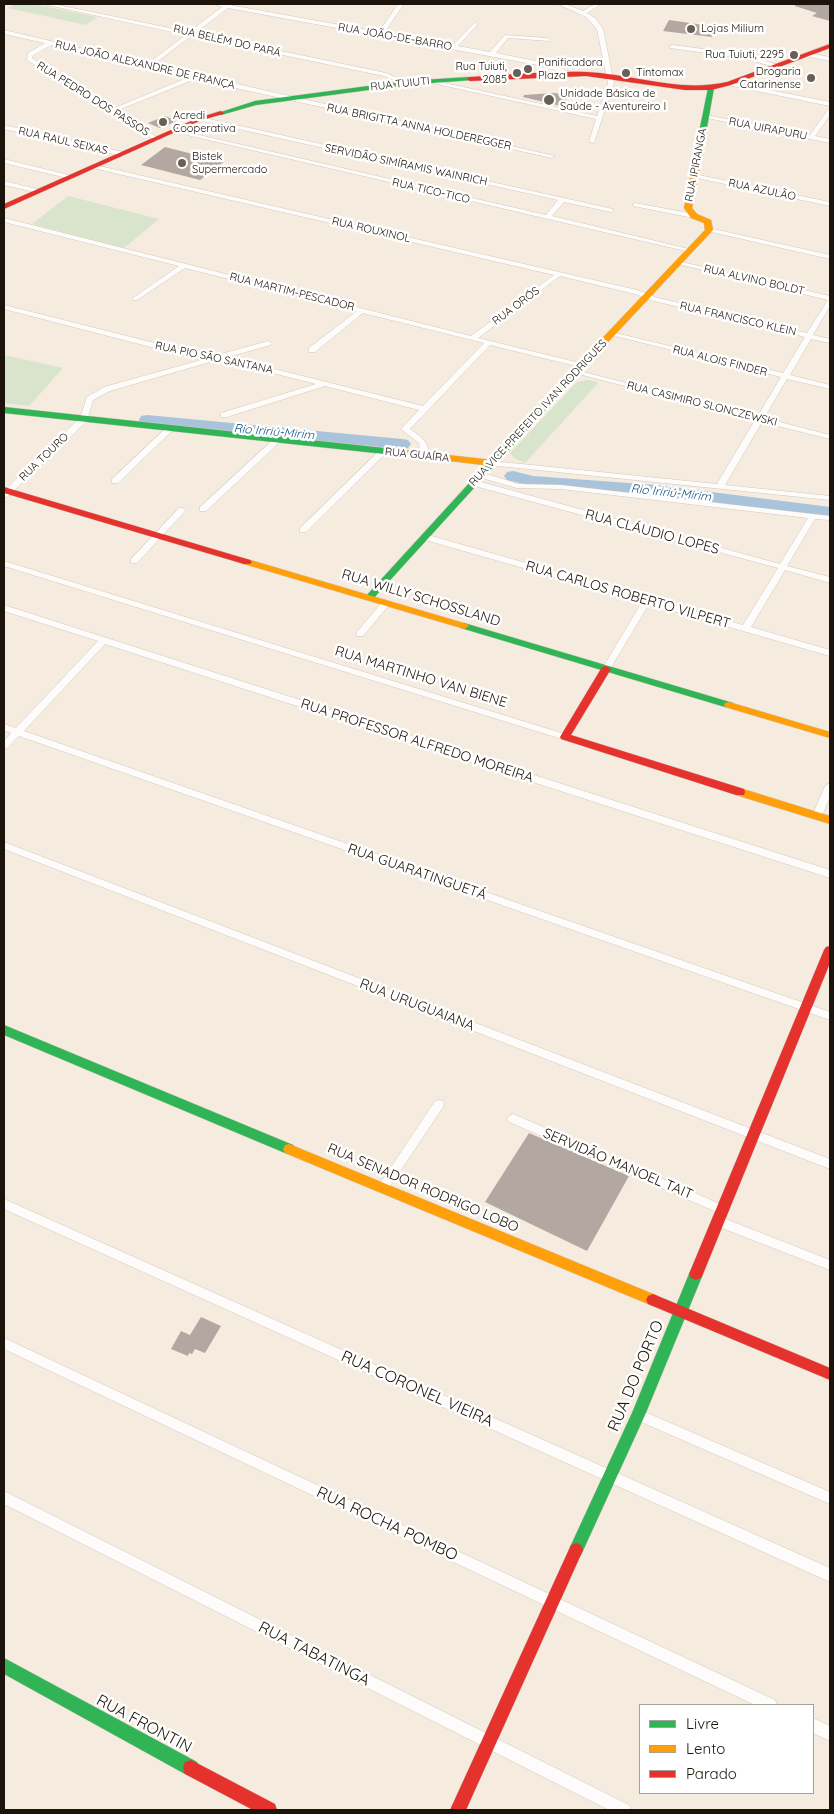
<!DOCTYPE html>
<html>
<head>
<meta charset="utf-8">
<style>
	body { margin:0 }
	#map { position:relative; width:834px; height:1814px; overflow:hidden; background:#f5ebdf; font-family:Quicksand,sans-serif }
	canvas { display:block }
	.frame { position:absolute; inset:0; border:5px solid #1c140a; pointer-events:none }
	.legend { position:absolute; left:639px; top:1704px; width:175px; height:90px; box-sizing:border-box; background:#fff; border:1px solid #a4a19d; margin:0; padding:6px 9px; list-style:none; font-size:15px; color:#1c140a }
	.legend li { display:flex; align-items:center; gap:10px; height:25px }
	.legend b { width:25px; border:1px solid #a4a19d }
</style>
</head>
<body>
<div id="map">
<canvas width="834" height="1814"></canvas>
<div class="frame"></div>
<ul class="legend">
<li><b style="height:6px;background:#30b455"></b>Livre</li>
<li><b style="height:6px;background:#ff9f0a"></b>Lento</li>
<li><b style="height:6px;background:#e5322d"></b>Parado</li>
</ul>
</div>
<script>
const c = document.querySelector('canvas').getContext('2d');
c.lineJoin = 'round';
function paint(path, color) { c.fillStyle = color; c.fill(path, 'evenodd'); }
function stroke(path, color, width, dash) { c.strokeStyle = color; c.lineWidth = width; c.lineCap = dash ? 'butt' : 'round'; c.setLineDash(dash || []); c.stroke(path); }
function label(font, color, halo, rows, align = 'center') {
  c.font = font + ' Quicksand,sans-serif'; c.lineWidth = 5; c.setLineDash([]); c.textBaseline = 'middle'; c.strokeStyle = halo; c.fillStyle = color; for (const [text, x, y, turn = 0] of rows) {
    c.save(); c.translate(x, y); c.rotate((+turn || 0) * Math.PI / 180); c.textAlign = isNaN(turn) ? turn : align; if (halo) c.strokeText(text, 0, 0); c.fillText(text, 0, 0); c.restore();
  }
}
const green = new Path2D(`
	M16,4H33L97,17L86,25L8,8Z
	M68,196L159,219L124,248L32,224Z
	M4,355L63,368L29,406L4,403Z
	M587,380L599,382L525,463L514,458L510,453L577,382Z`);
const river = new Path2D(`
	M147,415L402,439L408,440L411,444L408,448L402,449L141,424L139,420L141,416Z
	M513,471L533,476L656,485L830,507V517L656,495L533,486L507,480L504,476L507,472Z`);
const building = new Path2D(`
	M795,4H830V21L812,16L817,13L795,6Z
	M669,20L718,27L712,37L663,31Z
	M554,93L567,95L565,103L561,106L523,97L524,95Z
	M165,116L177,121L160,128L148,123Z
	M165,147L224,162L200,180L141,165Z
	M529,1133L629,1176L587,1251L485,1202Z
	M201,1317L221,1326L205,1353L195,1349L192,1354L189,1353L188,1356L171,1349L181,1331L190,1335Z`);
const street = new Path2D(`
	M43,4H53L189,32L222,7L213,4H224L379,32L398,4H404L384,33L452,46L475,22L478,24L477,25L458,46L490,52L505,35L547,38L550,40L549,41L508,38L496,53L546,63L576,74L573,76L543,66L228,8L195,33L386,73L409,83L406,85L384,76L191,36L153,65L555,156L552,158L195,79L116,111L158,138V140L156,141L27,60L28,53L45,43L4,34V30L147,64L186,35ZM51,45L189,77L112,109L32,58L33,55Z
	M558,4H565L583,11L595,4H601L587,13L595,18L603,29L614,83L594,143L589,142L596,119L423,81L426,79L597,116L608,83L597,29L586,17Z
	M672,45L743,54L781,66L778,68L743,58L670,48L669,47Z
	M807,53L830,57V61L805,56V54Z
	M729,82L830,102V106L727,85V83Z
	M830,109V115L815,136L830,139V143L702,117L705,115L810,135L828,110Z
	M200,117L613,209V211L611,212L564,202L552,216L693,250L690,252L170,131L173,129L546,215L558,200L198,120V118Z
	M4,125L123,152L126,154L123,156L4,129Z
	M4,159L73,176L74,177L71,179L4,163Z
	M95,165L637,290L658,298L807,333L828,300L674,263L677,261L830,296V306L813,335L830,339V343L811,339L790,375L830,385V389L787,379L764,418L830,435V439L762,422L725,485L830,496V500L489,465V461H492L717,484L755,420L571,372L575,370L758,416L781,377L607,334L611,332L783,373L805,337L654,301L635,294L560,276L478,338L584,364V368L490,345L410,429C420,436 432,443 427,458H421L419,443L401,429L419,410L325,386L227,417H221V413L316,384L229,362H210L110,391L93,400L87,421L7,497H4V491L80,418L87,397L104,387L201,360L4,309V305L210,357L268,341L272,343L271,345L224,358L250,363L423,406L484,343L363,313L315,352H309V348L357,311L185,268L137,300H133V298L179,266L4,222V218L471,336L554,275L93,168V166Z
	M694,174L830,202V206L692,177L691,176Z
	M4,181L41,190L42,191L39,193L4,185Z
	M635,203L694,214L697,216L694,218L633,206V204Z
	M709,228L830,255V259L707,231L706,230Z
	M168,426H174L175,428L118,483H112V479Z
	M275,438H281L282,440L206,511H200V507Z
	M381,449H384L388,451L306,532H300V528Z
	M478,473H484L518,484L561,485L830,516V520L815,519L787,566L830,577V583L785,570L751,627L830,650V656L649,604L609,671H603L602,669L642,602L422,539V535H428L743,625L778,568L471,485V481H477L780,564L808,518L561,489L517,488L478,477Z
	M179,508H182L186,510L137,563H131V559Z
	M4,561L568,735L570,737L568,739H562L4,566Z
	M386,600L389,601V605L363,636H357L356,634L357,632L383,601Z
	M4,605L830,870V878L105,644L24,731L830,1012V1020L19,736L7,748L4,749V741L11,733L4,730V724L16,728L98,641L4,611Z
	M830,783V796L822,816L820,818H814L812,816L825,786Z
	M4,842L830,1159V1169L4,849Z
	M439,1100L443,1101L444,1104L443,1107L387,1191L383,1193L379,1191L377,1188L435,1101Z
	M513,1114L727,1207L729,1210L727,1213L723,1215L719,1213L509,1122L507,1119L509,1116Z
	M4,1199L830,1568V1582L4,1209Z
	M718,1216L830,1260V1270L714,1225L712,1221L714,1217Z
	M4,1338L775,1700L777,1705H755L4,1349Z
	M638,1409L830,1492V1504L634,1419L632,1415L634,1411Z
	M4,1491L629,1805L631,1810H609L4,1504Z
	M813,1718L830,1726V1741L813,1733Z`);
const fast = new Path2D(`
	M470,77L473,79L472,80L406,85L256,105L221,115L218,113L255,101L406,81Z
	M711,86L714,88L700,167L696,169L692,167L708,88Z
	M590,351L597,353L372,600H366V596Z
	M4,407L403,450L407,453L403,456L4,413Z
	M464,623L733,703L734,705L733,707H725L461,628L459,626Z
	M4,1025L293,1145L295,1149L293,1153L289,1154L285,1153L4,1035Z
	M696,1268L701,1270L703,1274L645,1415L581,1555L576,1557L571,1555L569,1550L571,1545L632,1413L689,1274L691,1270Z
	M4,1658L197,1762L199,1768L197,1774L191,1776L185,1774L4,1674Z`);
const slow = new Path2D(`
	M696,165L700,167L692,208L697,214L711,220L713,230L596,355H590V351L705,230L704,223L691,218L684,208L692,167Z
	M403,450L492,460L496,463L492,466L400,455L399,453Z
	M247,559L467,624L469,626L464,629L461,628L244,564L242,562Z
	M729,702L830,732V738L725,707L724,705L725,703Z
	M740,788L830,816V824L736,795L735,792L736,789Z
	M289,1144L658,1296L660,1300L658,1304L653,1306L648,1304L285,1153L283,1149L285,1145Z`);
const jam = new Path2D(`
	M830,44V48L731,85L711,90H685L586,76L470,81L467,79L470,77C508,75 548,71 586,72C633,74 679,93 727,82Z
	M221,111L224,113L223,114L202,120L4,209V204L198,118Z
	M4,487L250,560L252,562L250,564H244L4,493Z
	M606,666L611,669L571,735L744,789L745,792L744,795H736L561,739L560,737L602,667Z
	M830,946V963L703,1274L701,1278L696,1280L691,1278L689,1274L824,950L826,947Z
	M653,1294L830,1368V1380L648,1304L646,1300L648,1296Z
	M576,1543L581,1545L583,1550L466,1810H450L571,1545Z
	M191,1760L275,1804L277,1810H253L185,1774L183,1768L185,1762Z`);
const markers = [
	[691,29,5,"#685f55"],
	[794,55,5,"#685f55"],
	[528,69,5,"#685f55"],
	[517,73,5,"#685f55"],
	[626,73,5,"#685f55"],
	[811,78,5,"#685f55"],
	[549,100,6,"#685f55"],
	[163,122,5,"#685f55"],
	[182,163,5,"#685f55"]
];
const farPoinames = [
	["Lojas Milium",701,29],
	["Rua Tuiuti, 2295",784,55,"right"],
	["Panificadora",538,63],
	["Plaza",538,76],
	["Rua Tuiuti,",507,67,"right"],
	["2085",507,80,"right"],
	["Drogaria",801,72,"right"],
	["Catarinense",801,85,"right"],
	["Tintomax",636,73],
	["Unidade Básica de",560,94],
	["Saúde - Aventureiro I",560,107],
	["Acredi",173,116],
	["Cooperativa",173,129],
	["Bistek",192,157],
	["Supermercado",192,170]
];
const farStreetnames = [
	["RUA JOÃO-DE-BARRO",395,37,10],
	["RUA BELÉM DO PARÁ",227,41,13],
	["RUA JOÃO ALEXANDRE DE FRANÇA",145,65,13],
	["RUA TUIUTI",400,84,-6],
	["RUA PEDRO DOS PASSOS",93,99,32],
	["RUA BRIGITTA ANNA HOLDEREGGER",419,127,12],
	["RUA UIRAPURU",768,129,11],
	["RUA RAUL SEIXAS",63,141,13],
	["SERVIDÃO SIMÍRAMIS WAINRICH",406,165,12],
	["RUA IPIRANGA",696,165,-79],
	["RUA AZULÃO",762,190,12],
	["RUA TICO-TICO",431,191,13],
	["RUA ROUXINOL",371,230,13],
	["RUA ALVINO BOLDT",754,280,13],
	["RUA MARTIM-PESCADOR",292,292,14],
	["RUA ORÓS",516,306,-37],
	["RUA FRANCISCO KLEIN",738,319,13],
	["RUA PIO SÃO SANTANA",214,358,12],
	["RUA ALOIS FINDER",720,361,14],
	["RUA CASIMIRO SLONCZEWSKI",702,404,14],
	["RUA VICE-PREFEITO IVAN RODRIGUES",538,413,-47],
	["RUA GUAÍRA",417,455,6],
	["RUA TOURO",44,457,-44]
];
const farWaternames = [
	["Rio Iririú-Mirim",274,432,5],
	["Rio Iririú-Mirim",671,493,6]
];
const streetNames = [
	["RUA CLÁUDIO LOPES",652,532,15],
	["RUA CARLOS ROBERTO VILPERT",628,595,16],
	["RUA WILLY SCHOSSLAND",421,598,17],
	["RUA MARTINHO VAN BIENE",421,677,17],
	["RUA PROFESSOR ALFREDO MOREIRA",417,741,18],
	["RUA GUARATINGUETÁ",417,872,19],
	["RUA URUGUAIANA",417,1005,21],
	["SERVIDÃO MANOEL TAIT",618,1164,23],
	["RUA SENADOR RODRIGO LOBO",423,1188,23]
];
const nearStreetnames = [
	["RUA DO PORTO",636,1376,-67],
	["RUA CORONEL VIEIRA",417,1389,24],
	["RUA ROCHA POMBO",387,1524,25],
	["RUA TABATINGA",314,1654,27],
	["RUA FRONTIN",144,1724,28]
];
paint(green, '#d8e4cc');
paint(river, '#a9c3db');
paint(building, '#b3a8a1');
stroke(street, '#d0c8bd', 1);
stroke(fast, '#d0c8bd', 1);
stroke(slow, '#d0c8bd', 1);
stroke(jam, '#d0c8bd', 1);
paint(street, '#fefcfa');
paint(fast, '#30b455');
paint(slow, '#ff9f0a');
paint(jam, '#e5322d');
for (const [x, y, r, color] of markers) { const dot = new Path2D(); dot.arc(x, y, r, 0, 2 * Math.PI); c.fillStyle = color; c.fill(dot); stroke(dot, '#fff', 2); }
label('11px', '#1c140a', '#fff', farPoinames, 'left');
label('11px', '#1c140a', '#fff', farStreetnames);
label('italic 12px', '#145384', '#fff', farWaternames);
label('14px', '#1c140a', '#fff', streetNames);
label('16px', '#1c140a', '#fff', nearStreetnames);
</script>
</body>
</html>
